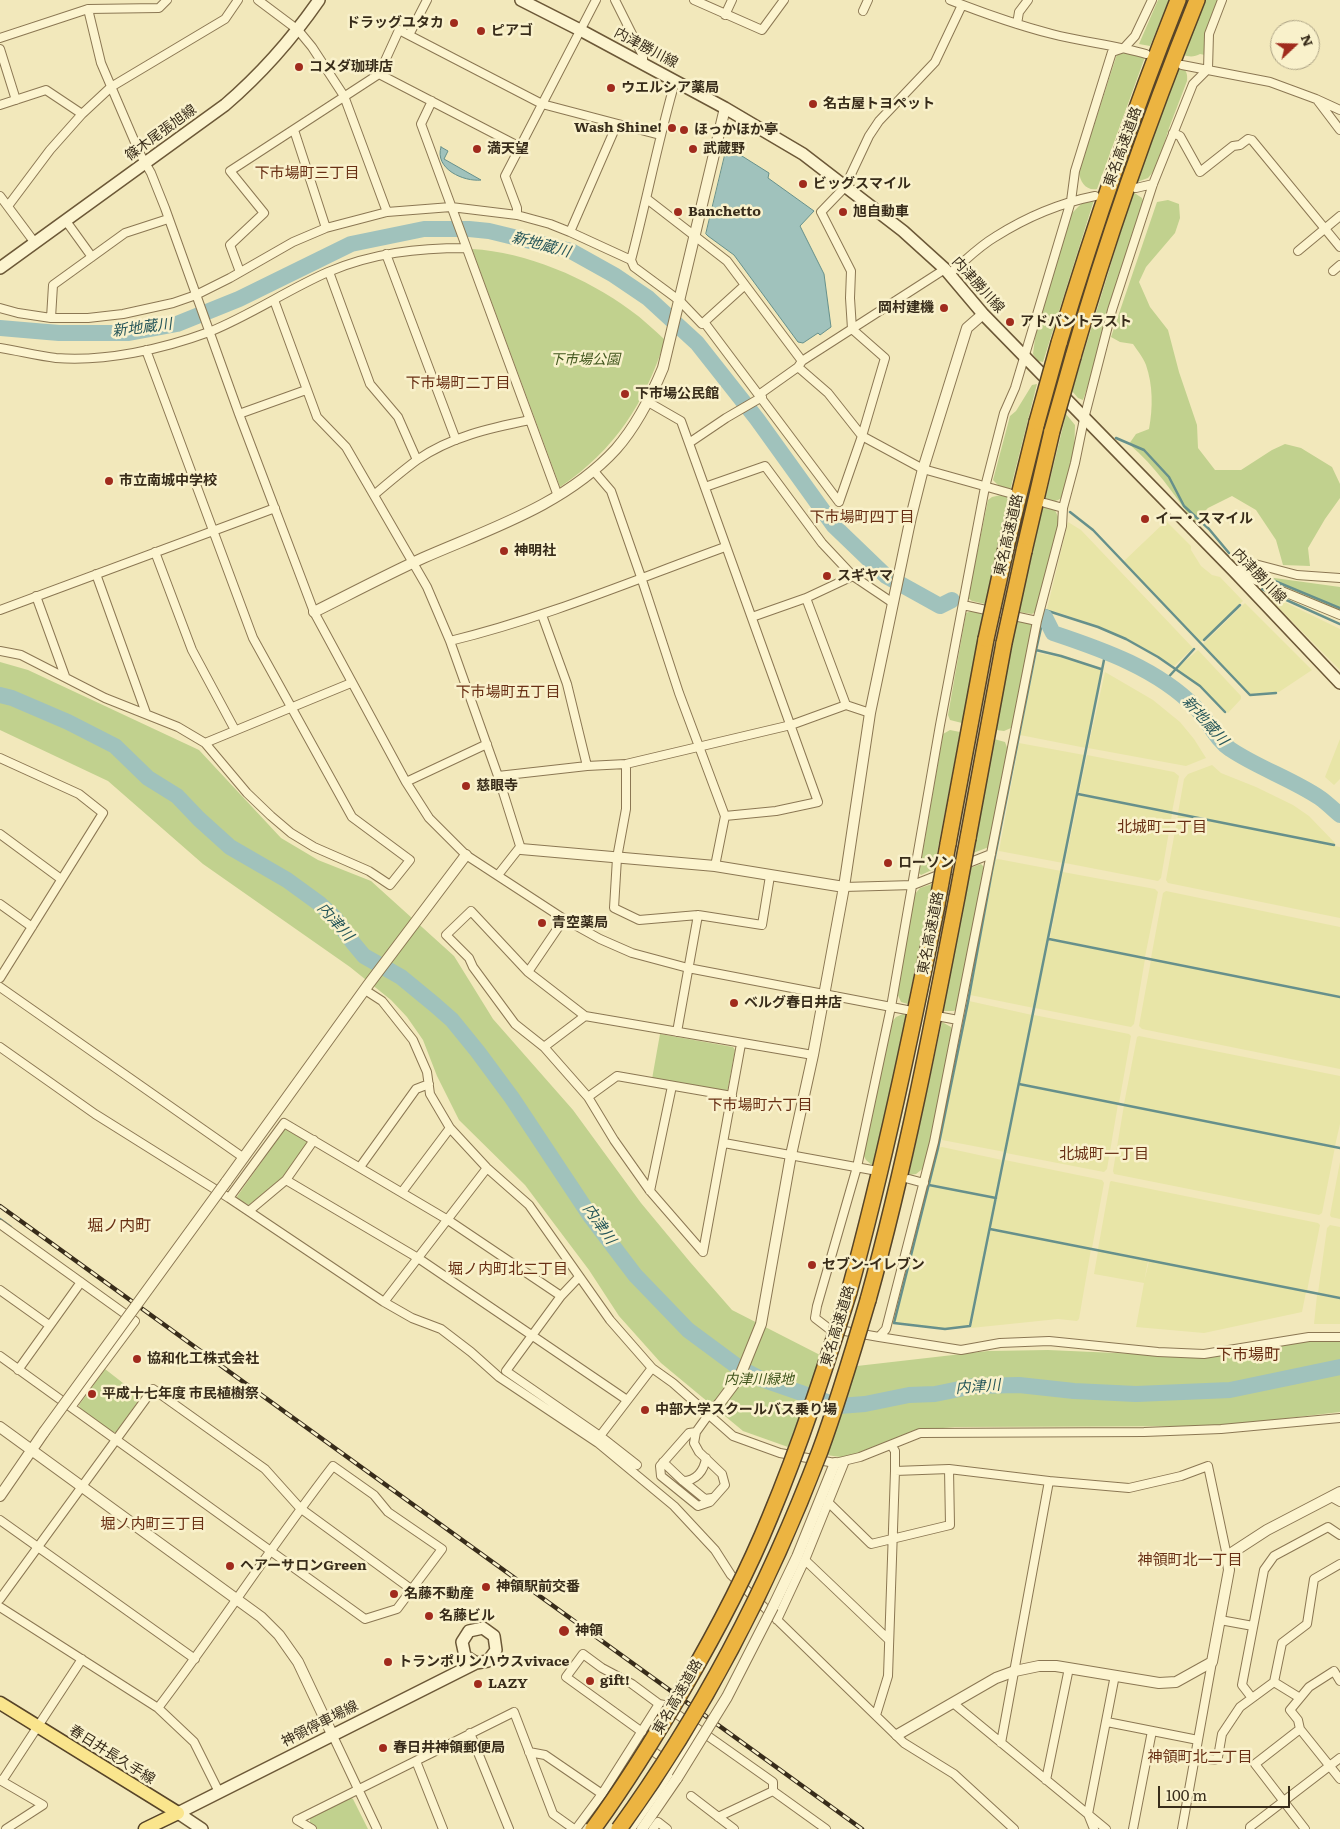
<!DOCTYPE html>
<html>
<head>
<meta charset="utf-8">
<style>
	body { margin:0 }
	#map { position:relative; width:1340px; height:1829px; overflow:hidden; background:#f2e8bb; font-family:Literata,serif }
	canvas { display:block }
	.north { position:absolute; left:1270px; top:20px; width:50px; height:50px; box-sizing:border-box; background:#f9f1cb; border:1px solid #aca284; border-radius:50%; rotate:69deg; font-size:14px; font-weight:700; line-height:20px; text-align:center; color:#382c1a }
	.north::after { content:''; display:block; margin:auto; width:18px; height:22px; background:#a02b1d; clip-path:polygon(50% 0,100% 100%,50% 72%,0 100%) }
	.scale { position:absolute; left:1158px; top:1786px; width:132px; height:22px; box-sizing:border-box; border:2px solid #382c1a; border-top:0; padding-left:6px; font-size:15px; line-height:18px; white-space:nowrap; color:#382c1a; -webkit-text-stroke:4px #f9f1cb; paint-order:stroke }
</style>
</head>
<body>
<div id="map">
<canvas width="1340" height="1829"></canvas>
<div class="north">N</div>
<div class="scale">100 m</div>
</div>
<script>
const c = document.querySelector('canvas').getContext('2d');
c.lineJoin = 'round';
function paint(path, color) { c.fillStyle = color; c.fill(path, 'evenodd'); }
function stroke(path, color, width, dash) { c.strokeStyle = color; c.lineWidth = width; c.lineCap = dash ? 'butt' : 'round'; c.setLineDash(dash || []); c.stroke(path); }
function label(font, color, halo, rows, align = 'center') {
  c.font = font + ' Literata,"Noto Sans JP",serif'; c.lineWidth = 5; c.setLineDash([]); c.textBaseline = 'middle'; c.strokeStyle = halo; c.fillStyle = color; for (const [text, x, y, turn = 0] of rows) {
    c.save(); c.translate(x, y); c.rotate((+turn || 0) * Math.PI / 180); c.textAlign = isNaN(turn) ? turn : align; if (halo) c.strokeText(text, 0, 0); c.fillText(text, 0, 0); c.restore();
  }
}
const farmland = new Path2D(`
	M1166,521L1191,546V550L1201,566L1212,575L1220,577L1243,601L1201,642L1124,561Z
	M1068,522L1081,530L1193,648L1174,666L1126,638L1098,626L1047,609Z
	M1265,594H1268L1340,629V670Z
	M1245,603L1312,670L1279,692L1250,694L1203,644Z
	M1198,650L1241,696V699L1228,713L1201,687L1176,669Z
	M1037,653L1060,657L1101,670L1086,748L1020,735Z
	M1105,672L1153,700L1180,722L1194,739L1206,758L1186,766L1088,748Z
	M1340,739V779L1334,785L1325,777Z
	M1019,743L1084,755L1063,863L999,851Z
	M1087,755L1174,772L1179,776L1172,812L1079,793Z
	M1212,765L1221,773L1256,787L1293,805L1309,816L1335,843L1334,845L1178,813L1184,779L1188,774Z
	M1079,795L1172,814L1161,878L1158,881L1065,863Z
	M1178,815L1340,847V918L1168,883L1166,880Z
	M998,859L1061,871L1034,1008L970,995L995,860Z
	M1063,872L1155,889L1158,892L1145,957L1050,938Z
	M1166,891L1340,927V996L1151,958L1163,893Z
	M1049,940L1145,959L1134,1024L1131,1027L1035,1008Z
	M1151,960L1340,998V1069L1142,1029L1139,1026Z
	M969,1001L1032,1015L1005,1152L942,1140L941,1137Z
	M1034,1015L1129,1034L1131,1036L1119,1103L1020,1083Z
	M1139,1036L1340,1076V1124L1335,1146L1124,1104L1137,1037Z
	M1020,1084L1118,1104L1107,1169L1104,1172L1006,1153Z
	M1124,1105L1335,1147L1322,1213L1319,1215L1114,1174L1113,1171Z
	M942,1147L1002,1160L996,1197L930,1184L938,1148Z
	M1005,1160L1102,1180L1104,1183L1092,1248L991,1228Z
	M1340,1162V1219L1331,1217L1330,1215Z
	M1111,1181L1318,1223L1320,1225L1307,1291L1098,1249L1110,1182Z
	M930,1185L995,1198L969,1326L945,1329L895,1323Z
	M1330,1225L1340,1227V1297L1318,1293L1327,1228Z
	M991,1229L1091,1249L1079,1319L1077,1321L1058,1319L971,1328Z
	M1098,1251L1148,1261L1144,1282L1149,1261L1306,1292L1302,1312L1204,1333L1136,1327L1144,1283L1094,1274Z
	M1317,1295L1340,1299V1324H1314Z`);
const green = new Path2D(`
	M1158,0H1169L1150,46L1139,44Z
	M1206,0H1219L1205,37L1207,44L1205,55L1200,54C1195,57 1189,57 1183,55Z
	M1122,51L1137,56L1145,57L1097,189C1086,191 1080,182 1079,172L1117,54Z
	M1179,66C1186,68 1188,74 1187,81L1169,128L1157,167L1148,178L1137,182Z
	M1133,192L1142,198L1144,203L1104,319L1097,358L1083,400L1078,398L1072,391Z
	M1094,200L1043,362L1038,361L1033,354L1037,323L1071,214L1082,203Z
	M1168,200L1179,204L1180,218L1175,233L1146,267L1139,282L1150,307L1168,330L1179,372L1197,425L1198,448L1215,470H1241L1272,450L1285,444L1301,448L1332,467L1340,484V498L1325,519L1308,548L1310,566L1283,565L1276,540L1256,510L1232,496L1208,508L1194,522C1173,493 1156,467 1129,444L1136,434L1149,429C1153,408 1153,385 1146,365C1143,357 1137,350 1133,344L1120,342L1111,337L1157,202Z
	M472,249C526,252 587,278 630,310C643,319 654,330 665,340C645,403 615,450 560,487Z
	M1037,384L1010,491L1000,487L993,480L1010,416L1016,411L1032,385Z
	M1066,414L1075,425L1074,458L1064,496C1058,501 1053,503 1045,500Z
	M1001,495L1009,497L985,604L972,601L968,598L988,500L992,497Z
	M1043,505L1055,510L1059,519L1038,610L1032,614L1019,612Z
	M1267,577L1340,587V610L1269,580Z
	M971,611L983,614L962,723L950,720L948,715L966,613Z
	M1017,620L1033,625L1013,721L1011,728L1004,731L996,730Z
	M0,662L28,670L199,750L281,838L318,860L371,881L454,956L493,1019L573,1110L641,1203L690,1262L732,1310L822,1356L788,1447L743,1431L661,1363L619,1316L589,1270L537,1201L525,1185L459,1120L437,1076L423,1040L407,1017L391,1000L350,967L203,864L108,781L0,730Z
	M950,730L960,732L934,869L921,875L919,873L943,734Z
	M994,739L1005,742L1008,750L989,847L973,853Z
	M981,864L985,868L959,1006L954,1011H943L970,868Z
	M932,884L908,1004L901,1002L897,993L915,894L920,888Z
	M903,1014L907,1015L873,1166L866,1160L863,1154L892,1022L896,1017Z
	M942,1022L951,1027L953,1034L925,1167L916,1174L909,1175Z
	M660,1034L733,1047L735,1050L727,1093L652,1079Z
	M284,1130H288L307,1141V1143L286,1174L249,1205L236,1198Z
	M1316,1339H1340V1412L1221,1426L955,1427L919,1430L846,1458L827,1455L857,1366L988,1351L1048,1350L1206,1357Z
	M105,1369L141,1397L116,1432H112L80,1409L79,1405Z
	M350,1797L353,1799L368,1829H317L310,1824V1817Z`);
const water = new Path2D(`
	M441,147L448,151L444,159L481,180C464,182 434,169 441,147Z
	M726,151L732,154L734,151L769,173L768,178L814,211L800,226L824,274L831,327L820,335L818,333L803,343L798,342L734,255L708,236L706,234Z`);
const stream = new Path2D(`
	M1116,438L1144,450L1169,477L1184,506L1209,529L1229,553
	M1070,512L1093,530L1250,695L1276,693
	M1265,577L1340,608
	M1262,589L1340,624
	M1204,640L1240,605
	M1036,650L992,871L968,1002L938,1148L894,1323L945,1329L970,1326L1106,650
	M1101,669L1061,656L1036,650L1045,610L1098,627L1126,639L1158,657L1200,686L1225,712
	M1164,682L1194,649
	M1078,794L1334,845
	M1049,939L1340,997
	M1019,1084L1340,1148
	M929,1185L996,1198
	M0,1219L11,1227
	M990,1229L1340,1298`);
const river = new Path2D(`
	M0,328L59,333H129L177,324L239,299L351,244L424,229H469L489,231L571,251L614,275L648,298L697,343L757,419L834,526L886,576L940,606L952,600
	M1045,617L1053,633C1104,650 1158,669 1196,708C1208,720 1216,740 1230,749C1258,768 1292,779 1320,798C1327,803 1333,809 1340,815
	M0,695L12,698L68,722L115,746L148,778L177,796L199,819L230,847L287,880L320,904L334,917L354,944L364,956L401,977L435,1005L452,1020L478,1052L512,1098L591,1217L635,1275L688,1330L738,1367L761,1379L839,1406L865,1404L909,1395L935,1394L974,1386L1019,1385L1074,1391L1136,1394L1230,1390L1340,1367`);
const minor = new Path2D(`
	M258,0L298,30L312,47L344,96L387,212
	M615,0L643,56V64
	M694,0L762,30L784,0
	M950,0C983,13 1017,25 1052,34C1083,42 1115,45 1146,54
	M1152,0L1135,36L1124,48L1112,52L1075,171L1071,201L1015,388L1004,413L985,487L940,725L891,1007L857,1167L817,1306L815,1318L828,1328L879,1337L886,1329L934,1142L1037,621L1062,526L1063,508L1075,463L1084,419L1112,310L1153,184L1193,84L1208,69L1209,34L1222,0
	M88,9L101,63L140,154L151,173L165,208L239,414L314,612L406,782L429,818L466,855L564,919L600,939L632,953L688,968L907,1010
	M863,11L868,0
	M725,15L732,0
	M1017,24L1019,12L1028,0
	M409,35L427,0
	M0,38L88,9L159,8L167,0
	M0,49L16,100
	M1182,65L1270,82L1316,99L1340,110
	M379,74L520,147
	M432,101L421,124L558,496
	M1318,101L1340,130
	M0,105L46,90L82,114
	M294,130L326,228
	M1173,133L1180,136L1200,172L1233,146L1240,145L1248,139L1252,140L1340,247
	M1136,188L1153,184
	M0,196L35,243
	M647,199L727,261L802,361
	M8,206L50,150L82,114L111,87L225,19L238,0
	M517,215V208L505,176L596,0
	M66,221L92,257
	M570,232L617,124
	M1298,251L1340,216
	M386,254L456,440
	M631,260C646,203 657,146 673,89
	M1333,271L1340,265
	M240,272L230,245L264,213L230,171L379,74L399,30L542,104L660,135
	M329,272L370,384L398,417L417,460
	M949,274C964,262 978,247 995,237C1025,218 1060,203 1095,196
	M274,300L317,417L346,447L427,587L450,641L498,776L521,849
	M0,308L18,313L51,318H88L123,314L173,303L196,295L230,278L293,242L326,228L387,212L451,207L517,215L550,224L570,232L631,260L634,267L680,301L702,324L745,285
	M51,318L53,285L125,233L168,219
	M704,322L839,502
	M0,348C19,351 38,356 56,358C105,362 163,349 209,332C251,315 287,290 328,272C372,253 418,248 466,248
	M798,367L828,393L862,436L923,469L1009,493
	M760,394L798,367L802,361L945,269
	M648,402L681,421L818,802L776,811L725,816
	M239,414L306,390
	M689,443L726,418L762,397
	M593,470L611,491L641,577L679,693L725,816L715,866
	M705,487L765,466L822,543L853,576L893,603
	M374,495C388,483 402,471 417,460C450,437 490,428 530,420
	M839,502L862,436L885,358L852,329L850,298L851,271L821,212L845,187L869,136L879,121L935,62L962,5
	M1045,503L1063,508
	M155,552L192,650L235,730
	M1234,571L1255,564L1297,575L1340,578
	M1238,573L1340,615
	M96,574L146,713
	M36,596L65,676
	M806,598L846,705
	M963,605L1037,621
	M0,610L275,508
	M542,615L567,684L587,766
	M752,617L806,598L853,576
	M450,641C545,618 634,580 725,547
	M0,651L21,655L105,698L178,727L205,743L247,793L271,816L291,833L314,847L369,871L390,885L410,860L352,817L253,638L146,350
	M205,743L351,683
	M0,758L79,794L103,813L0,978
	M626,764V809L617,858L614,908L639,920L698,915L762,925L770,876
	M498,776L587,766L626,764L791,725L846,705L870,713
	M406,782L487,744
	M0,834L61,879
	M498,875L520,847
	M844,887L913,885L991,854
	M0,904L32,927
	M528,972L564,919
	M0,987L244,1158
	M365,990L382,1001L413,1040L427,1072L430,1094L450,1128L487,1168L529,1205L610,1320L652,1368L673,1383L733,1436L780,1453L835,1463L860,1457L920,1433L1144,1432L1221,1429L1340,1418
	M942,1017L958,1020
	M677,1032L698,915
	M0,1047L95,1114L229,1198L384,1302L412,1318L441,1329L471,1352L499,1377L598,1443L674,1506L715,1550L731,1575L904,1743L954,1774L1014,1829
	M544,1047L585,1016
	M588,1097L617,1076L732,1096
	M724,1143L872,1170
	M360,1167L416,1089L429,1084
	M909,1179L924,1183
	M286,1180L418,1258L627,1400
	M650,1191L672,1086
	M402,1192L450,1128
	M229,1198L284,1123L448,1220L561,1296
	M249,1211L286,1180L314,1140
	M0,1224L135,1321L71,1407
	M703,1252L650,1191L614,1140L588,1097L544,1047L515,1024L473,967L469,958L446,935L471,911L528,972L585,1016L813,1055
	M703,1252L741,1044
	M579,1277L561,1296L506,1371L600,1436L637,1465
	M0,1290L49,1325
	M384,1302L487,1168
	M879,1337L961,1350L1000,1343L1049,1341L1158,1352L1204,1354L1309,1337H1340
	M0,1356L365,1619L397,1609L442,1549L388,1512L374,1495L333,1466C272,1545 218,1629 158,1708
	M18,1370L81,1282
	M696,1432L689,1433L660,1466L661,1476L698,1506L710,1502L725,1485L722,1474L699,1452L694,1443L696,1432L709,1414
	M600,1436L652,1368
	M663,1462L683,1481C696,1481 704,1471 706,1458
	M895,1471L949,1469L1049,1481L1129,1488L1181,1476L1208,1466L1227,1556
	M683,1481L705,1499L712,1498
	M1331,1497L1340,1502
	M828,1502L871,1544L950,1525L949,1469
	M0,1520L195,1659
	M805,1560L889,1640
	M0,1599L153,1389L265,1469L300,1508L411,1589
	M0,1607L158,1708L194,1742L219,1792
	M777,1620L805,1560L845,1461
	M1220,1620L1253,1626
	M1340,1681L1334,1671L1309,1687L1290,1710L1298,1720L1300,1729L1340,1779
	M1274,1682L1300,1698
	M1252,1698L1242,1685L1264,1570L1274,1556L1328,1527L1340,1535
	M953,1703L1106,1829
	M876,1715L888,1676L895,1471V1451L891,1445
	M1107,1722L1198,1740
	M1300,1729L1255,1764L1305,1829
	M642,1732L566,1677L583,1654L602,1668L632,1684L659,1704L664,1705L773,1782V1791
	M470,1733L509,1829
	M332,1734L377,1829
	M1001,1743L1049,1481
	M647,1747L668,1762
	M529,1752L545,1755L602,1794
	M1195,1757L1215,1760L1218,1757L1222,1734L1240,1707L1274,1682L1282,1643L1307,1624L1314,1579L1340,1564
	M416,1761L443,1829
	M0,1780L43,1805L6,1829
	M1046,1780L1069,1668
	M2,1781L82,1659
	M691,1796L734,1829
	M718,1817L773,1791L826,1829
	M297,1820L514,1712L553,1814L574,1829
	M297,1820L312,1829
	M576,1829L602,1794L659,1704
	M631,1829L660,1788L697,1729
	M653,1829L658,1822L667,1829
	M1094,1829L1088,1814L1115,1675
	M1133,1829L1152,1731
	M1182,1829L1212,1662
	M1250,1829V1827L1340,1758`);
const tertiary = new Path2D(`
	M314,612C350,594 386,575 423,558C489,529 565,505 616,449C637,425 651,397 663,368L725,108
	M521,849L715,866L844,887
	M226,1182L368,985L466,855
	M709,1414L719,1404L740,1376L761,1324L791,1155L813,1055L844,887L870,713L911,517L923,469L967,328L983,314
	M0,1427L261,1617L279,1635L298,1662L332,1734
	M0,1496L44,1432
	M773,1607L797,1557L835,1463
	M897,1735L996,1678L1015,1671L1039,1666H1056L1159,1683L1176,1682L1212,1662L1229,1570L1227,1556L1267,1530L1340,1492
	M642,1829L677,1778`);
const secondary = new Path2D(`
	M521,0L582,31L725,108L803,154L903,231L945,269L983,314L1234,571L1340,683
	M0,268L225,105C261,74 292,39 319,0
	M202,1829L178,1813L476,1663L488,1661L496,1650L494,1636L483,1628L469,1631L462,1642L465,1656L476,1663`);
const primary = new Path2D(`
	M0,1703L178,1813
	M145,1829L178,1813`);
const motorway = new Path2D(`
	M1059,343C1094,227 1133,113 1178,0
	M1073,357C1108,235 1150,117 1197,0
	M1006,548L1037,422
	M1024,551L1052,431
	M968,838L1004,643
	M948,844L986,639
	M849,1292C884,1164 911,1035 937,905
	M868,1300C905,1167 931,1032 957,897`);
const rail = new Path2D(`
	M0,1206L862,1829`);
const tertiaryBridge = new Path2D(`
	M44,1432L226,1182
	M677,1778L727,1697L773,1607`);
const motorwayBridge = new Path2D(`
	M1037,422L1059,343
	M1052,431L1073,357
	M986,639L1006,548
	M1004,643L1024,551
	M957,897L968,838
	M937,905L948,844
	M593,1829C626,1784 655,1737 683,1689C715,1634 746,1576 770,1517C801,1443 825,1368 849,1292
	M619,1829C703,1713 769,1585 820,1451C838,1402 853,1351 868,1300`);
const markers = [
	[454,23,5,"#a02b1d"],
	[481,31,5,"#a02b1d"],
	[299,67,5,"#a02b1d"],
	[611,88,5,"#a02b1d"],
	[813,104,5,"#a02b1d"],
	[672,128,5,"#a02b1d"],
	[684,130,5,"#a02b1d"],
	[477,149,5,"#a02b1d"],
	[693,149,5,"#a02b1d"],
	[803,184,5,"#a02b1d"],
	[678,212,5,"#a02b1d"],
	[843,212,5,"#a02b1d"],
	[944,308,5,"#a02b1d"],
	[1010,322,5,"#a02b1d"],
	[625,394,5,"#a02b1d"],
	[109,481,5,"#a02b1d"],
	[1145,519,5,"#a02b1d"],
	[504,551,5,"#a02b1d"],
	[827,576,5,"#a02b1d"],
	[466,786,5,"#a02b1d"],
	[888,863,5,"#a02b1d"],
	[542,923,5,"#a02b1d"],
	[734,1003,5,"#a02b1d"],
	[812,1265,5,"#a02b1d"],
	[137,1359,5,"#a02b1d"],
	[92,1394,5,"#a02b1d"],
	[645,1410,5,"#a02b1d"],
	[230,1566,5,"#a02b1d"],
	[486,1587,5,"#a02b1d"],
	[394,1594,5,"#a02b1d"],
	[429,1616,5,"#a02b1d"],
	[564,1631,6,"#a02b1d"],
	[388,1662,5,"#a02b1d"],
	[590,1681,5,"#a02b1d"],
	[478,1684,5,"#a02b1d"],
	[383,1748,5,"#a02b1d"]
];
const poiNames = [
	["ドラッグユタカ",444,23,"right"],
	["ピアゴ",491,31],
	["コメダ珈琲店",309,67],
	["ウエルシア薬局",621,88],
	["名古屋トヨペット",823,104],
	["Wash Shine!",662,128,"right"],
	["ほっかほか亭",694,130],
	["満天望",487,149],
	["武蔵野",703,149],
	["ビッグスマイル",813,184],
	["Banchetto",688,212],
	["旭自動車",853,212],
	["岡村建機",934,308,"right"],
	["アドバントラスト",1020,322],
	["下市場公民館",635,394],
	["市立南城中学校",119,481],
	["イー・スマイル",1155,519],
	["神明社",514,551],
	["スギヤマ",837,576],
	["慈眼寺",476,786],
	["ローソン",898,863],
	["青空薬局",552,923],
	["ベルグ春日井店",744,1003],
	["セブン-イレブン",822,1265],
	["協和化工株式会社",147,1359],
	["平成十七年度 市民植樹祭",102,1394],
	["中部大学スクールバス乗り場",655,1410],
	["ヘアーサロンGreen",240,1566],
	["神領駅前交番",496,1587],
	["名藤不動産",404,1594],
	["名藤ビル",439,1616],
	["神領",575,1631],
	["トランポリンハウスvivace",398,1662],
	["gift!",600,1681],
	["LAZY",488,1684],
	["春日井神領郵便局",393,1748]
];
const streetNames = [
	["内津勝川線",646,48,28],
	["篠木尾張旭線",161,133,-36],
	["東名高速道路",1123,147,-70],
	["内津勝川線",978,285,48],
	["東名高速道路",1009,535,-77],
	["内津勝川線",1259,576,46],
	["東名高速道路",931,933,-79],
	["東名高速道路",838,1326,-73],
	["東名高速道路",678,1697,-60],
	["神領停車場線",320,1724,-27],
	["春日井長久手線",112,1755,32]
];
const parkNames = [
	["下市場公園",585,360],
	["内津川緑地",759,1380]
];
const neighbourhoodNames = [
	["下市場町三丁目",307,174],
	["下市場町二丁目",458,384],
	["下市場町四丁目",862,518],
	["下市場町五丁目",508,693],
	["北城町二丁目",1162,828],
	["下市場町六丁目",760,1106],
	["北城町一丁目",1104,1155],
	["堀ノ内町北二丁目",508,1270],
	["堀ノ内町三丁目",153,1525],
	["神領町北一丁目",1190,1561],
	["神領町北二丁目",1200,1758]
];
const waterNames = [
	["新地蔵川",541,245,15],
	["新地蔵川",142,328,-7],
	["新地蔵川",1205,721,48],
	["内津川",335,922,48],
	["内津川",599,1224,55],
	["内津川",978,1387,-4]
];
const quarterNames = [
	["堀ノ内町",119,1226],
	["下市場町",1248,1355]
];
paint(farmland, '#e8e5a7');
paint(green, '#c1d18e');
paint(water, '#a0c2bc');
stroke(water, '#66908b', 1);
stroke(stream, '#66908b', 2.5);
stroke(river, '#a0c2bc', 16);
stroke(minor, '#8b7753', 10);
stroke(tertiary, '#8b7753', 12);
stroke(secondary, '#6c5837', 14);
stroke(primary, '#574428', 15);
stroke(motorway, '#574428', 18);
stroke(minor, '#fcf4cf', 8);
stroke(tertiary, '#fcf4cf', 10);
stroke(secondary, '#fcf4cf', 11);
stroke(primary, '#fae58d', 12);
stroke(motorway, '#ecb441', 15);
stroke(rail, '#382c1a', 4.5);
stroke(rail, '#f9f1cb', 2.5, [8]);
stroke(tertiaryBridge, '#8b7753', 12, []);
stroke(motorwayBridge, '#574428', 18, []);
stroke(tertiaryBridge, '#fcf4cf', 10);
stroke(motorwayBridge, '#ecb441', 15);
for (const [x, y, r, color] of markers) { const dot = new Path2D(); dot.arc(x, y, r, 0, 2 * Math.PI); c.fillStyle = color; c.fill(dot); stroke(dot, '#f9f1cb', 2); }
label('bold 14px', '#382c1a', '#f9f1cb', poiNames, 'left');
label('14px', '#382c1a', '#f9f1cb', streetNames);
label('italic 14px', '#42571e', '#f9f1cb', parkNames);
label('15px', '#693015', '#f9f1cb', neighbourhoodNames);
label('italic 15px', '#27575a', '#f9f1cb', waterNames);
label('16px', '#693015', '#f9f1cb', quarterNames);
</script>
</body>
</html>
